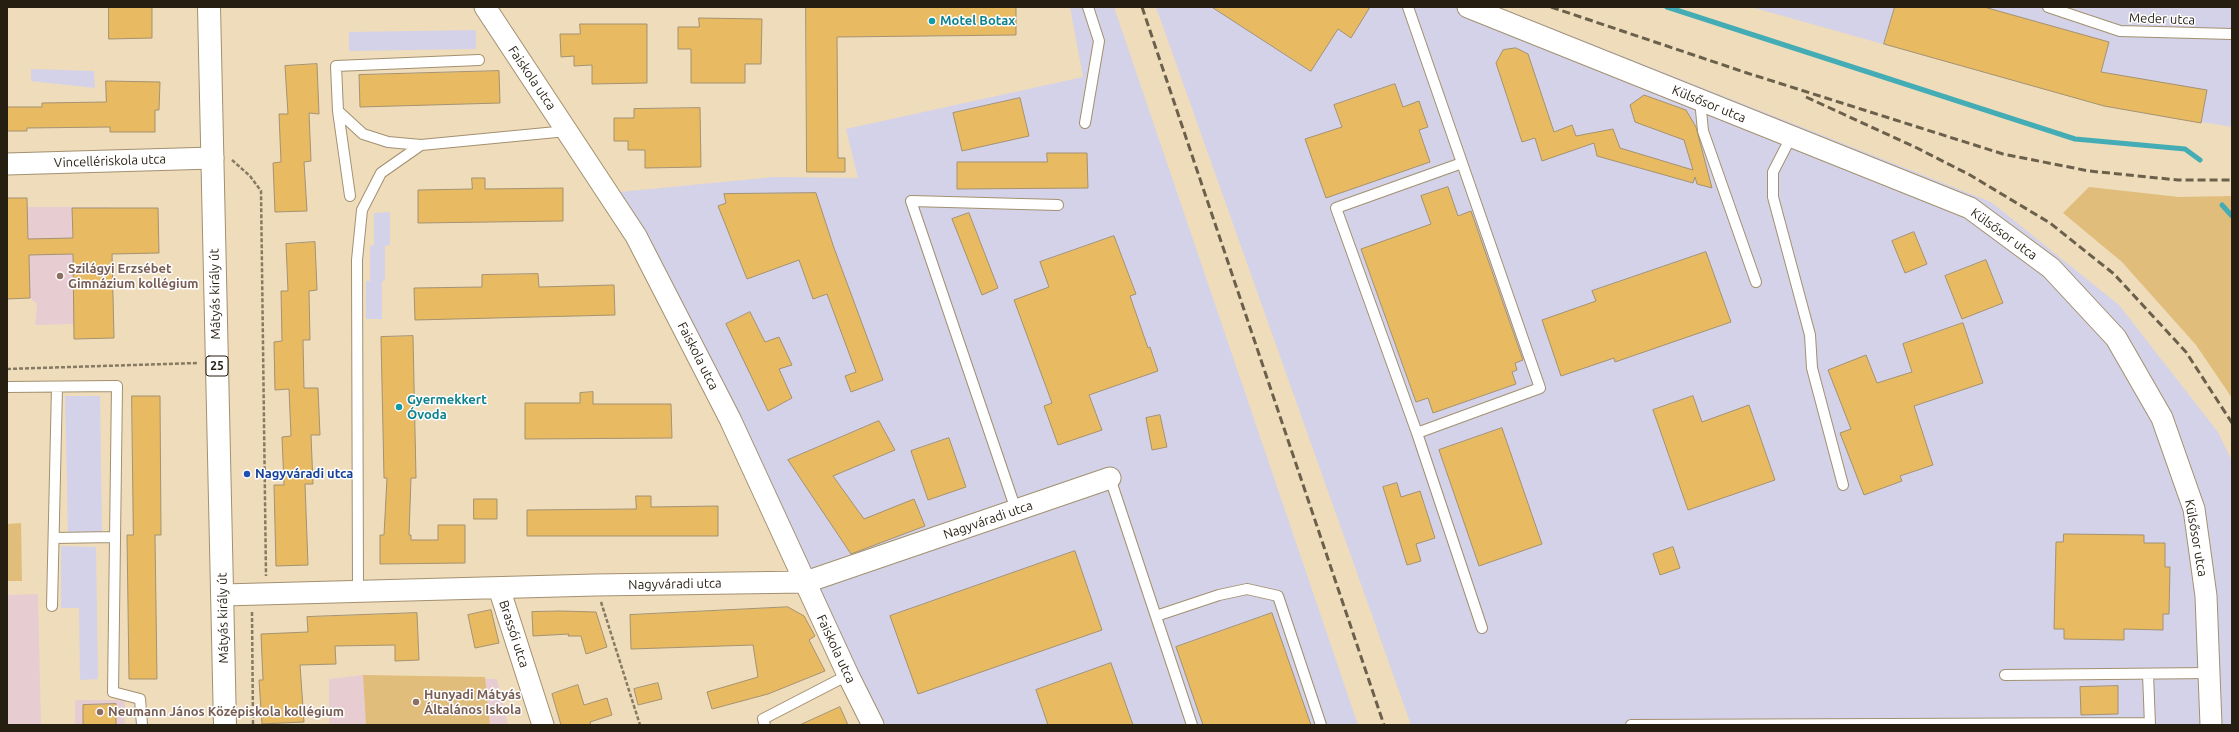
<!DOCTYPE html>
<html>
<head>
<meta charset="utf-8">
<style>
	body { margin:0 }
	#map { position:relative; width:2239px; height:732px; overflow:hidden; background:#efdcba; font-family:Ubuntu,sans-serif }
	canvas { display:block }
	.frame { position:absolute; inset:0; border:8px solid #251e11; pointer-events:none }
</style>
</head>
<body>
<div id="map">
<canvas width="2239" height="732"></canvas>
<div class="frame"></div>
</div>
<script>
const c = document.querySelector('canvas').getContext('2d');
c.lineJoin = 'round';
function paint(path, color) { c.fillStyle = color; c.fill(path, 'evenodd'); }
function stroke(path, color, width, dash) { c.strokeStyle = color; c.lineWidth = width; c.lineCap = dash ? 'butt' : 'round'; c.setLineDash(dash || []); c.stroke(path); }
function label(font, color, halo, rows, align = 'center') {
  c.font = font + ' Ubuntu,sans-serif'; c.lineWidth = 3; c.setLineDash([]); c.textBaseline = 'middle'; c.strokeStyle = halo; c.fillStyle = color; for (const [text, x, y, turn = 0] of rows) {
    c.save(); c.translate(x, y); c.rotate((+turn || 0) * Math.PI / 180); c.textAlign = isNaN(turn) ? turn : align; if (halo) c.strokeText(text, 0, 0); c.fillText(text, 0, 0); c.restore();
  }
}
const industrial = new Path2D(`
	M1070,7H1114L1358,725H882L619,192L774,177L858,178L846,129L1083,77Z
	M1156,7H1499L1991,202L2119,305L2218,432L2232,461V725H1411Z
	M1751,7H2232V127L2104,106Z
	M476,30V49L349,51V32Z
	M31,69L94,71L95,88L31,81Z
	M390,212V245L385,246V281H382V319H366V281H370V246L374,245V213Z
	M65,396H100L102,532H68Z
	M61,546L96,547L98,679L80,680L79,608H61Z`);
const education = new Path2D(`
	M7,198H27L28,207H108L109,216L158,208L159,253H126L112,244L114,338L74,339V324L35,325L37,304L30,298L7,299Z
	M38,594L41,725H7V595Z
	M363,675L497,679L508,725H329V679Z
	M75,700H125V725H75Z`);
const green = new Path2D(`
	M2089,187L2179,197L2232,196V398L2196,345L2122,262L2063,213Z
	M21,523L22,581H7V524Z
	M363,675L485,677L490,725H366Z`);
const stream = new Path2D(`
	M1667,7L2075,139L2185,149L2200,160
	M2222,205L2232,216`);
const building = new Path2D(`
	M109,7H152V38L109,39Z
	M806,7H1016V35L837,37L838,158H845V172H807Z
	M1212,7H1370L1351,38L1338,29L1311,71Z
	M1895,7H1984L2109,42L2101,72L2207,90L2201,123L2104,106L1884,44Z
	M699,18L762,19L761,64H745V83H691V49H678V27H699Z
	M580,24H647V83L592,84V65L574,66V56L561,57L560,34H580Z
	M1516,48L1528,54L1554,132L1572,125L1576,136L1613,129L1620,148L1693,170L1684,140L1635,122L1630,105L1644,95L1686,110L1696,127L1712,188L1697,184L1695,177L1693,183L1597,156L1594,143L1542,161L1535,138L1522,142L1496,63L1503,50Z
	M317,64L319,114L309,113L311,161L304,162L307,211L275,212L273,163L281,162L279,114H288L285,66Z
	M499,71L500,103L360,107L359,75Z
	M106,81L160,82L159,110H155V132H110V127L27,128V131H7V107H42V103L106,102Z
	M1395,84L1403,107L1419,101L1428,127L1419,130L1430,162L1326,198L1305,139L1342,127L1334,105Z
	M1020,98L1029,136L962,151L953,113Z
	M700,108L701,167L645,168V150H628V141H614V118H634V109Z
	M1047,153H1087L1088,188L957,189V162H1047Z
	M472,178H485V189L563,188V221L418,223V190L472,189Z
	M1448,187L1458,216L1471,211L1523,360L1515,363L1517,370L1512,372L1516,384L1433,413L1428,398L1416,402L1361,249L1431,224L1421,196Z
	M816,193L834,248L883,380L851,392L845,376L856,372L827,294L813,299L799,260L747,279L718,206L726,203L724,194Z
	M7,198H27L28,239L73,238L72,208H158L159,253L112,254L114,338L74,339L73,254L29,255L30,298L7,299Z
	M969,213L998,288L982,295L952,219Z
	M1914,232L1927,264L1905,273L1892,241Z
	M1114,236L1136,294L1130,296L1148,348L1150,347L1158,371L1089,395L1102,430L1058,445L1044,406L1052,403L1014,300L1049,287L1040,262Z
	M315,242L317,290L309,291L310,340H303L304,388H318L320,435H311L313,484H305L308,565L276,566L274,485H284L282,437L291,436L289,389L275,390L274,342L282,341L281,291H288L286,244Z
	M1706,252L1731,322L1615,362L1614,358L1561,376L1542,320L1596,301L1592,291Z
	M1986,260L2003,303L1962,319L1945,276Z
	M538,274L539,287L614,285L615,315L415,320L414,288L482,287V275Z
	M750,312L765,342L779,337L792,365L779,369L792,398L768,411L726,324Z
	M1963,323L1983,383L1914,406L1933,465L1900,476L1902,481L1864,495L1840,433L1851,429L1828,370L1866,355L1877,383L1912,372L1903,344Z
	M413,336L416,478H411L409,535H411V540H438V525H465V563L380,564V535H384L387,478H384L381,337Z
	M593,392V404H671L672,438L525,439V403H580V393Z
	M132,396H160L161,535H155L157,679H129L127,535H133Z
	M1693,396L1702,422L1749,405L1775,480L1688,510L1653,410Z
	M1160,415L1167,447L1152,450L1146,418Z
	M879,421L895,450L833,476L864,519L914,499L925,526L851,554L788,460Z
	M1502,428L1542,544L1479,566L1439,450Z
	M949,438L966,487L928,500L911,451Z
	M1397,483L1401,497L1420,491L1435,538L1416,544L1421,561L1407,565L1383,487Z
	M636,496H651V507L718,506V536H527V510L636,509Z
	M474,499H497V519H474Z
	M2064,534L2144,535V543H2165V567H2170L2169,614H2163V630L2124,629V640L2064,639V629H2054L2056,542H2063Z
	M1673,547L1680,568L1660,575L1653,554Z
	M1075,551L1102,630L918,694L890,616Z
	M788,607L804,616L815,636L809,640L825,671L768,694L712,709L707,692L758,677L753,645L631,649L630,615Z
	M491,610L499,643L475,648L468,615Z
	M561,611L596,612L607,647L586,654L581,636H568L569,634L533,636L532,612Z
	M417,613L419,660L395,661V645L335,646L336,664L300,665L304,722L262,724L259,680H263L261,634L308,632L307,617Z
	M1272,613L1311,725H1203L1176,647Z
	M1111,663L1133,725H1048L1036,690Z
	M658,683L662,699L638,705L634,689Z
	M578,685L584,705L607,698L612,715L590,722L591,725H561L552,694Z
	M2118,686V714L2081,715L2080,687Z
	M116,704V725H83V705Z
	M840,707L848,725H800Z`);
const path = new Path2D(`
	M232,160L250,176L261,191L266,576
	M7,369L198,363
	M601,602L640,725
	M252,612L253,725`);
const lane = new Path2D(`
	M1408,7L1540,388L1417,433
	M2048,7L2120,31L2232,34
	M1700,100L1703,131L1756,282
	M338,111L350,196
	M1085,123L1099,41L1088,7
	M1791,137L1773,172V197L1810,335L1812,368L1843,485
	M421,145L388,142L363,134L338,111L336,66L479,60
	M1462,163L1336,208L1417,433L1482,628
	M7,387L117,386L113,692L140,699L142,725
	M1110,478L1192,725
	M1016,510L911,201L1058,205
	M54,538L115,537
	M358,591L357,260L362,210L381,173L421,145L567,131
	M52,606L57,387
	M1156,616L1219,595L1247,589L1278,596L1321,725
	M2148,674L2150,725
	M2005,675L2210,673
	M765,725L763,719L848,675
	M1631,725L2150,723`);
const street = new Path2D(`
	M485,7L636,236L730,419L848,675L873,725
	M1468,7L1970,208L2051,268L2116,338L2162,418L2194,509L2206,596L2211,725
	M7,164L213,158
	M499,588L543,725
	M223,595L595,585L806,582L1110,478`);
const primary = new Path2D(`
	M209,7L225,725`);
const rail = new Path2D(`
	M1142,7L1384,725
	M1551,7L1747,73L2003,154L2089,171L2178,180H2232
	M1806,97L1915,147L1970,175L2050,223L2114,274L2186,352L2232,423`);
const markers = [
	[932,21,4,"#0f9aa8"],
	[60,276,4,"#8d6e63"],
	[399,407,4,"#0f9aa8"],
	[247,474,4,"#1a4fb4"],
	[416,702,4,"#8d6e63"],
	[100,712,4,"#8d6e63"]
];
const shields = [
	[217,366,22]
];
const shieldNames = [
	["25",217,366]
];
const streetNames = [
	["Meder utca",2162,19,2],
	["Faiskola utca",532,78,56],
	["Külsősor utca",1709,104,22],
	["Vincellériskola utca",110,161,-2],
	["Külsősor utca",2004,234,36],
	["Mátyás király út",215,294,-91],
	["Faiskola utca",698,356,63],
	["Nagyváradi utca",988,520,-19],
	["Külsősor utca",2196,538,80],
	["Nagyváradi utca",675,584,-1],
	["Mátyás király út",223,618,-91],
	["Brassói utca",514,634,72],
	["Faiskola utca",836,649,65]
];
const cultureNames = [
	["Motel Botax",940,21],
	["Gyermekkert",407,400],
	["Óvoda",407,415]
];
const educationNames = [
	["Szilágyi Erzsébet",68,269],
	["Gimnázium kollégium",68,284],
	["Hunyadi Mátyás",424,695],
	["Általános Iskola",424,710],
	["Neumann János Középiskola kollégium",108,712]
];
const transitNames = [
	["Nagyváradi utca",255,474]
];
paint(industrial, '#d4d2e8');
paint(education, '#e7cdd1');
paint(green, '#e1bd7c');
stroke(stream, '#44acb5', 5);
paint(building, '#e8ba61');
stroke(building, '#a49271', 1);
stroke(lane, '#a29070', 12);
stroke(street, '#a29070', 23);
stroke(primary, '#a29070', 24);
stroke(path, '#877a63', 2.5, [4, 2]);
stroke(lane, '#fff', 10);
stroke(street, '#fff', 21);
stroke(primary, '#fff', 22);
stroke(rail, '#6b604c', 3, [8, 4]);
for (const [x, y, r, color] of markers) { const dot = new Path2D(); dot.arc(x, y, r, 0, 2 * Math.PI); c.fillStyle = color; c.fill(dot); stroke(dot, '#fff', 1.5); }
for (const [x, y, w] of shields) { const box = new Path2D(); box.roundRect(x - w / 2, y - 10, w, 20, 3); c.fillStyle = '#fff'; c.fill(box); stroke(box, '#251e11', 1); }
label('bold 12px', '#251e11', null, shieldNames);
label('13px', '#251e11', '#fff', streetNames);
label('bold 13px', '#0d838f', '#fff', cultureNames, 'left');
label('bold 13px', '#785e54', '#fff', educationNames, 'left');
label('bold 13px', '#164399', '#fff', transitNames, 'left');
</script>
</body>
</html>
